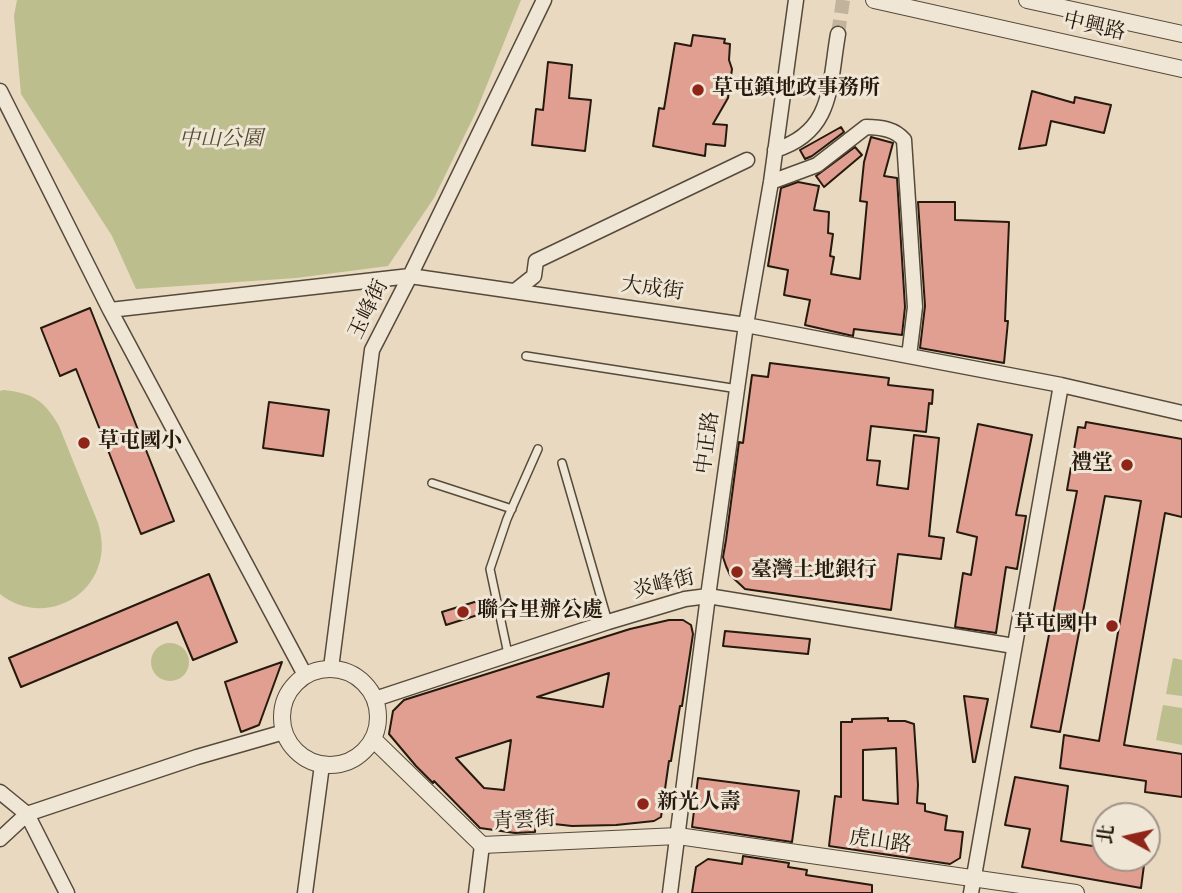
<!DOCTYPE html>
<html>
<head>
<meta charset="utf-8">
<style>
	body { margin:0 }
	#map { position:relative; width:1182px; height:893px; overflow:hidden; background:#e8d9c0; font-family:"IM FELL DW Pica","Noto Serif TC",serif }
	canvas { display:block }
	.north { position:absolute; left:1091px; top:802px; width:70px; height:70px; box-sizing:border-box; background:#f0e6d6; border:2px solid #9f9486; border-radius:50%; rotate:278deg; font-size:19px; font-weight:700; line-height:28px; text-align:center; color:#261a0e }
	.north::after { content:''; display:block; margin:auto; width:24px; height:32px; background:#8f2418; clip-path:polygon(50% 0,100% 100%,50% 72%,0 100%) }
</style>
</head>
<body>
<div id="map">
<canvas width="1182" height="893"></canvas>
<div class="north">北</div>
</div>
<script>
const c = document.querySelector('canvas').getContext('2d');
c.lineJoin = 'round';
function paint(path, color) { c.fillStyle = color; c.fill(path, 'evenodd'); }
function stroke(path, color, width, dash) { c.strokeStyle = color; c.lineWidth = width; c.lineCap = dash ? 'butt' : 'round'; c.setLineDash(dash || []); c.stroke(path); }
function label(font, color, halo, rows, align = 'center') {
  c.font = font + ' "IM FELL DW Pica","Noto Serif TC",serif'; c.lineWidth = 6; c.setLineDash([]); c.textBaseline = 'middle'; c.strokeStyle = halo; c.fillStyle = color; for (const [text, x, y, turn = 0] of rows) {
    c.save(); c.translate(x, y); c.rotate((+turn || 0) * Math.PI / 180); c.textAlign = isNaN(turn) ? turn : align; if (halo) c.strokeText(text, 0, 0); c.fillText(text, 0, 0); c.restore();
  }
}
const green = new Path2D(`
	M17,0H521L476,112L434,198L388,266L296,278L136,289L112,236L21,94L14,16Z
	M3,390C33,393 44,400 59,426L98,523C101,534 103,544 101,556C93,604 37,624 0,594V391Z
	M151 662a19 19 0 1 1 38 0a19 19 0 1 1-38 0Z
	M1173,658L1182,660V696L1166,694Z
	M1163,705L1182,708V745L1156,740Z`);
const building = new Path2D(`
	M693,35L725,39L724,43L730,44L729,60L732,69L728,98L713,124L727,125L725,146L706,144L705,156L653,146L659,108L664,109L675,43L691,46Z
	M548,62L572,65L569,98L591,100L585,151L532,145L536,109L543,110Z
	M1032,91L1074,103L1075,97L1111,105L1104,133L1051,121L1046,145L1019,149Z
	M841,127L844,132L812,156L805,159L800,150Z
	M871,137L893,143L884,176L897,178L905,307L902,335L854,329L853,336L805,325L810,300L784,295L788,270L768,266L781,188L798,182L819,186L814,210L829,212L828,233L833,234L830,256L834,257L831,274L860,279L867,202L860,201L864,162Z
	M855,147L862,155L824,187L816,176Z
	M918,202H955V220L1009,222L1005,321H1008L1004,363L920,348L925,306Z
	M90,308L174,521L141,534L76,369L60,376L41,328Z
	M770,363L889,378L888,385L933,390L932,404L929,403L926,432L871,426L867,460L880,461L877,485L908,489L914,435L939,438L929,536L944,538L941,559L898,554L891,610L745,589L730,575L726,566L723,557L726,540L739,442L743,443L752,375L768,377Z
	M269,402L329,410L323,456L263,448Z
	M1086,422L1182,439V517L1165,513L1124,745L1182,754V797L1145,792L1146,781L1060,768L1064,735L1099,741L1141,501L1105,496L1060,732L1031,727L1077,491L1067,490L1078,427L1085,428Z
	M978,424L1032,435L1016,515L1026,516L1017,569L1006,567L996,633L955,627L963,573L971,575L977,537L957,532Z
	M209,574L237,642L193,660L177,622L21,687L9,658Z
	M481,600L484,613L446,625L442,612Z
	M669,620H683L691,625L693,634L682,706H680L671,761H669L661,817L654,821L616,825L572,826L536,822L535,832L515,833L480,828L434,781L433,783L416,766L389,734L393,711L404,700L630,629ZM609,673L603,707L537,697ZM511,740L504,790L484,788L456,758Z
	M725,631L810,639L808,654L723,646Z
	M282,662L259,725L241,732L225,682Z
	M964,696L988,699L975,762H973Z
	M888,718V721H905L914,724L918,785L917,803L925,804V811L947,816L945,830L963,832L960,858L950,864L829,846L835,796L841,797V722H852V719ZM896,748L898,804L863,800V750Z
	M1015,777L1068,786L1061,841L1105,848V858H1136L1135,863L1144,865L1141,888L1022,867L1030,829L1005,825Z
	M698,778L799,791L792,842L692,827Z
	M743,856L789,863L788,867L807,870L806,875L872,885V893H692L696,867L708,859L742,864Z`);
const minorTunnel = new Path2D(`
	M838,34L843,0`);
const service = new Path2D(`
	M526,356L738,389
	M562,463L608,622
	M432,483L512,509
	M508,654L490,569L507,519L538,449`);
const minor = new Path2D(`
	M0,91L110,310L305,675
	M775,150C834,132 829,85 838,34
	M771,182L817,165L866,127C881,127 895,129 904,140L915,307L909,356
	M515,291L534,276L536,261L747,160
	M110,310L410,276L746,325L1061,385L1182,413
	M331,668L372,350L410,276L544,0
	M375,699L608,622L685,599L708,596L1014,646
	M0,792L27,814L67,893
	M0,839L27,814L197,757L284,732
	M305,893L322,765
	M476,893L482,845
	M670,893L708,596L746,325L771,182L796,0
	M971,893L1061,385`);
const tertiary = new Path2D(`
	M874,0L1182,69
	M1027,0L1182,34
	M282 717a48 48 0 1 1 96 0a48 48 0 1 1-96 0Z
	M373,739L482,845L678,836L1076,893`);
const markers = [
	[698,90,7,"#8f2418"],
	[84,443,7,"#8f2418"],
	[1127,465,7,"#8f2418"],
	[737,572,7,"#8f2418"],
	[463,612,7,"#8f2418"],
	[1112,626,7,"#8f2418"],
	[643,804,7,"#8f2418"]
];
const streetNames = [
	["中興路",1094,28,13],
	["大成街",652,290,8],
	["玉峰街",370,310,-64],
	["中正路",709,443,-82],
	["炎峰街",664,586,-14],
	["青雲街",524,822,-3],
	["虎山路",880,843,8]
];
const poiNames = [
	["草屯鎮地政事務所",712,90],
	["草屯國小",98,443],
	["禮堂",1113,465,"right"],
	["臺灣土地銀行",751,572],
	["聯合里辦公處",477,612],
	["草屯國中",1098,626,"right"],
	["新光人壽",657,804]
];
const parkNames = [
	["中山公園",221,141]
];
paint(green, '#bcbe8e');
paint(building, '#e19f92');
stroke(building, '#261a0e', 2);
stroke(minorTunnel, '#c1b39c', 14, [14, 7]);
stroke(service, '#564a3a', 10);
stroke(minor, '#564a3a', 17);
stroke(tertiary, '#564a3a', 18);
stroke(service, '#f0e6d6', 7);
stroke(minor, '#f0e6d6', 14);
stroke(tertiary, '#f0e6d6', 16);
for (const [x, y, r, color] of markers) { const dot = new Path2D(); dot.arc(x, y, r, 0, 2 * Math.PI); c.fillStyle = color; c.fill(dot); stroke(dot, '#f0e6d6', 2.5); }
label('21px', '#261a0e', '#f0e6d6', streetNames);
label('bold 21px', '#261a0e', '#f0e6d6', poiNames, 'left');
label('italic 21px', '#534b34', '#f0e6d6', parkNames);
</script>
</body>
</html>
